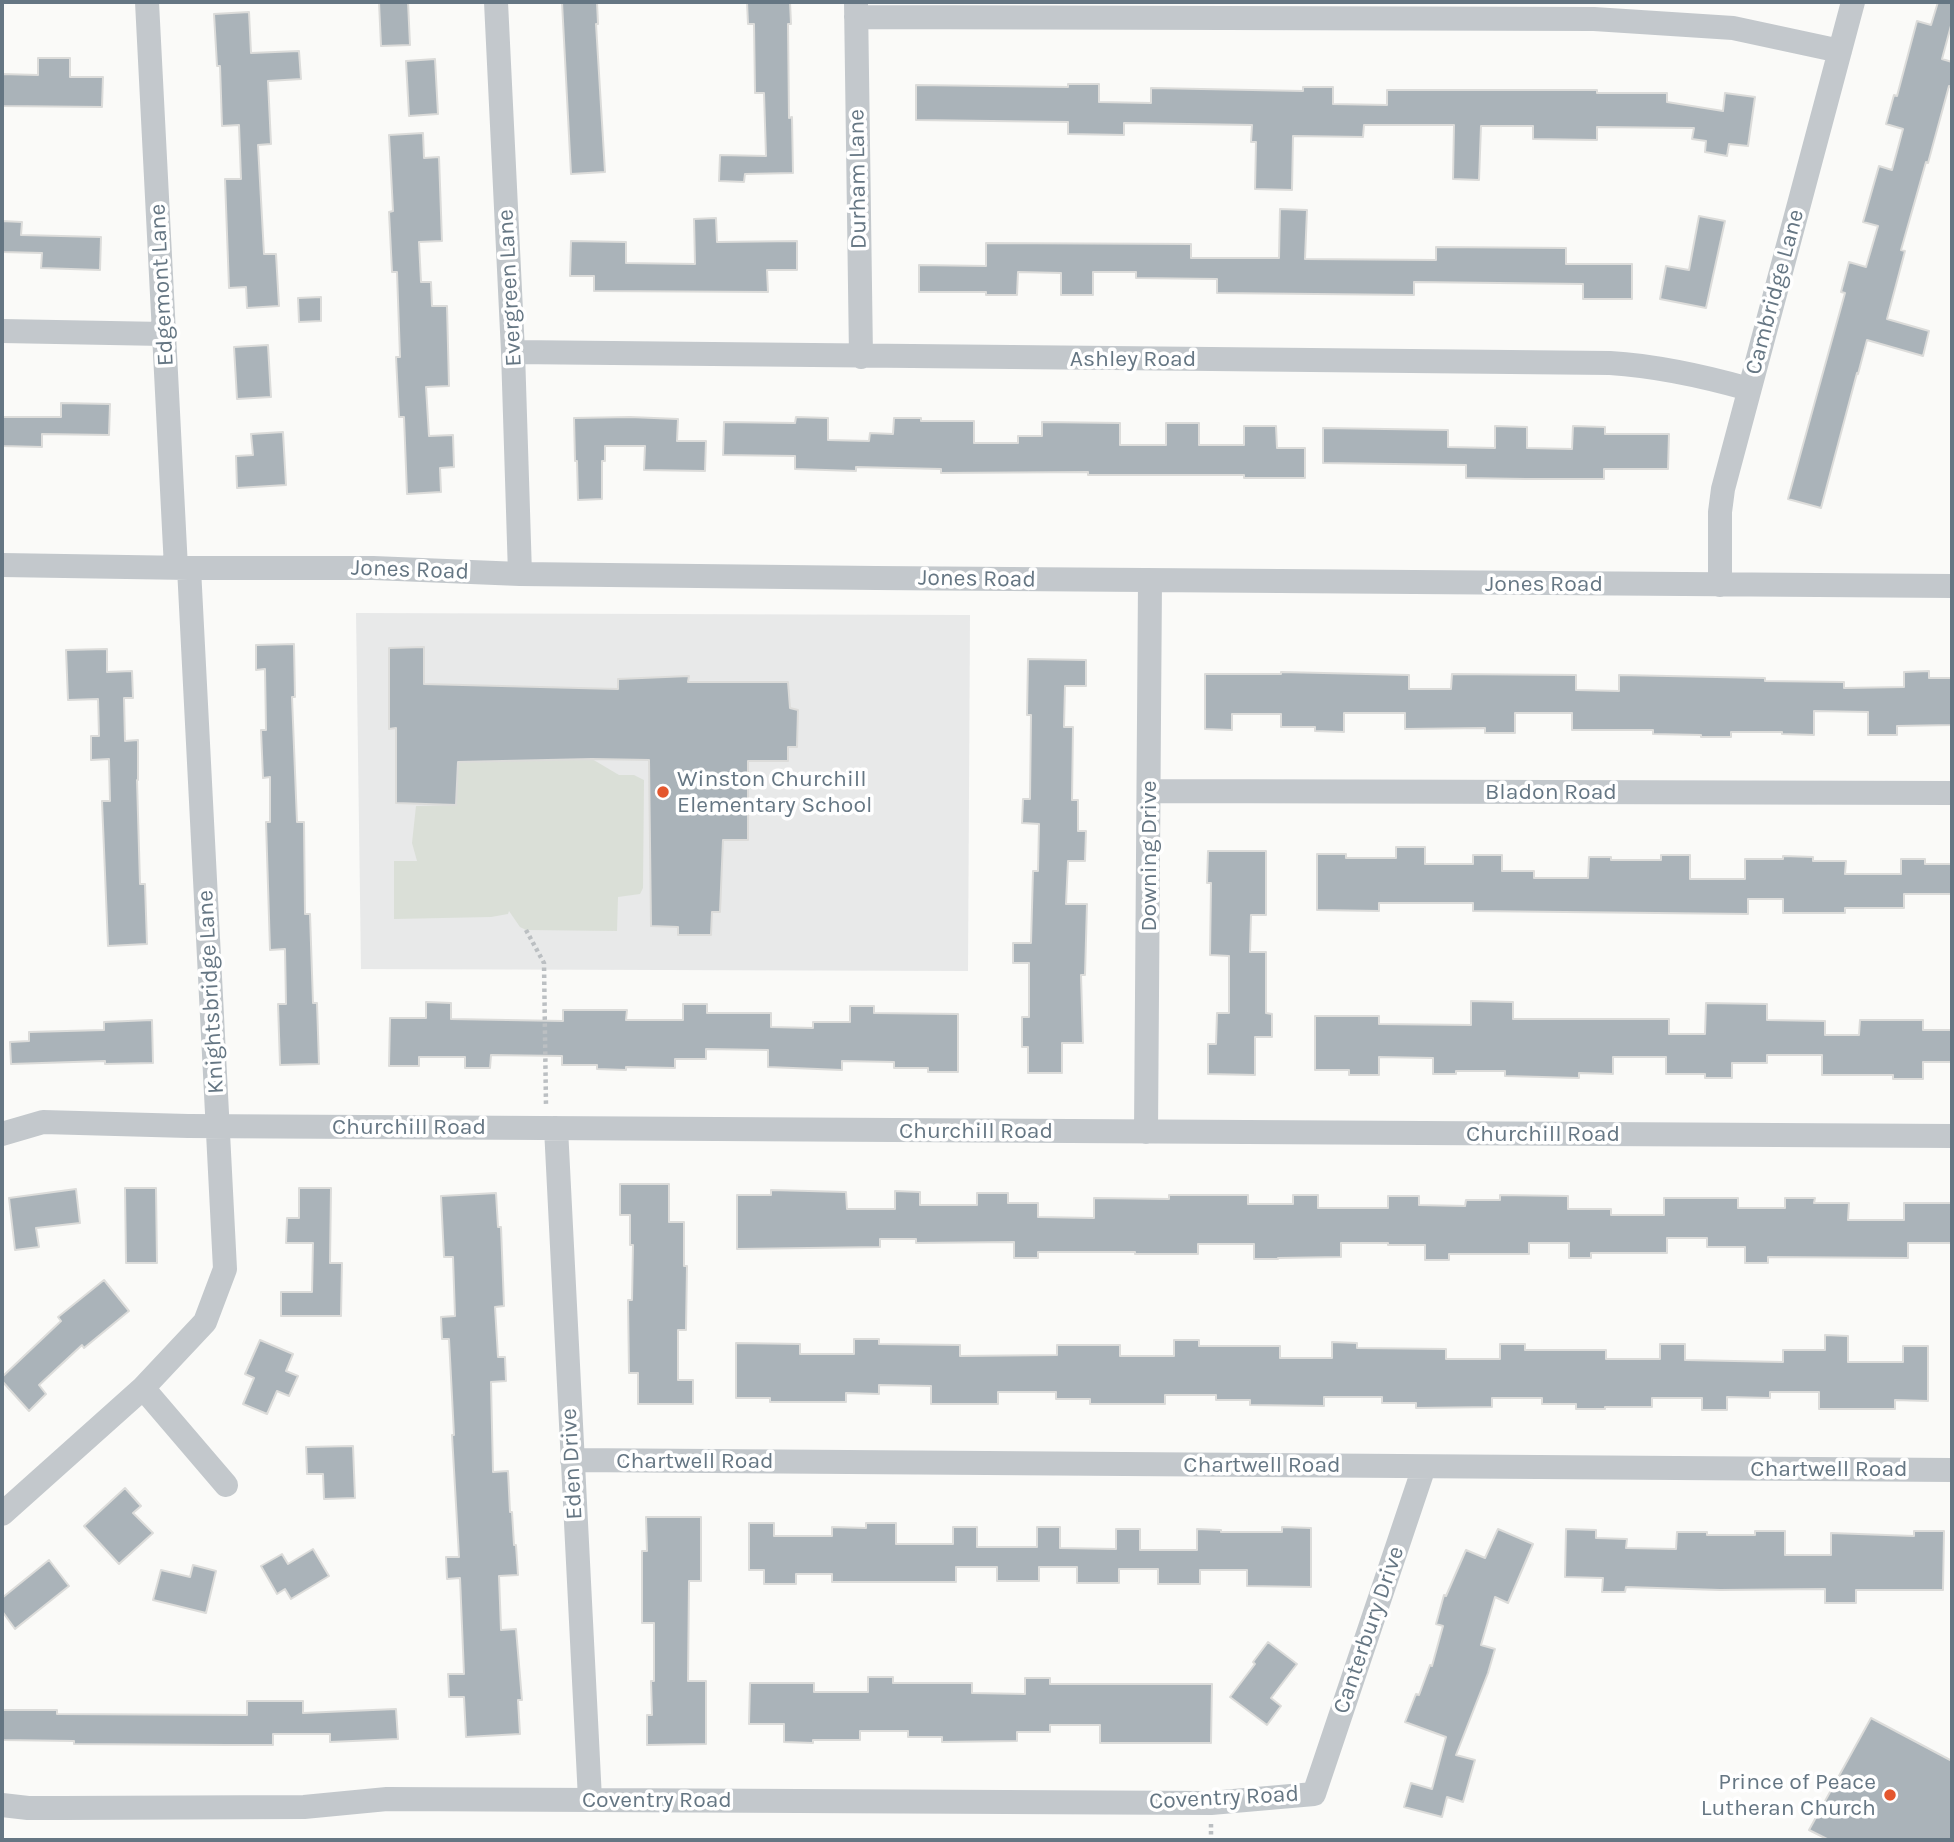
<!DOCTYPE html>
<html>
<head>
<meta charset="utf-8">
<style>
	body { margin:0 }
	#map { position:relative; width:1954px; height:1842px; overflow:hidden; background:#fafaf8; font-family:Karla,sans-serif }
	canvas { display:block }
	.frame { position:absolute; inset:0; border:4px solid #657683; pointer-events:none }
</style>
</head>
<body>
<div id="map">
<canvas width="1954" height="1842"></canvas>
<div class="frame"></div>
</div>
<script>
const c = document.querySelector('canvas').getContext('2d');
c.lineJoin = 'round';
function paint(path, color) { c.fillStyle = color; c.fill(path, 'evenodd'); }
function stroke(path, color, width, dash) { c.strokeStyle = color; c.lineWidth = width; c.lineCap = dash ? 'butt' : 'round'; c.setLineDash(dash || []); c.stroke(path); }
function label(font, color, halo, rows, align = 'center') {
  c.font = font + ' Karla,sans-serif'; c.lineWidth = 7; c.setLineDash([]); c.textBaseline = 'middle'; c.strokeStyle = halo; c.fillStyle = color; for (const [text, x, y, turn = 0] of rows) {
    c.save(); c.translate(x, y); c.rotate((+turn || 0) * Math.PI / 180); c.textAlign = isNaN(turn) ? turn : align; if (halo) c.strokeText(text, 0, 0); c.fillText(text, 0, 0); c.restore();
  }
}
const built = new Path2D(`
	M356,613L970,615L968,971L361,969Z`);
const green = new Path2D(`
	M592,759L619,775H634L644,780L643,888L640,894L618,897L617,931L526,930L520,927L509,911L508,914L491,917L394,919V861H417L412,843L416,806L456,805L457,762Z`);
const building = new Path2D(`
	M379,2H408L410,45L381,46Z
	M562,2H597L598,24H596L605,172L571,174Z
	M747,2H790L791,24H788L789,118L792,117L793,173L745,174L744,182L719,181L720,155L766,156L764,93H755L754,24H748Z
	M1938,2H1952V22L1942,59L1952,62V87L1949,86L1928,163L1926,162L1901,250L1905,251L1887,319L1929,331L1923,356L1867,340L1858,374L1857,373L1821,508L1788,499L1845,293L1841,292L1849,262L1866,267L1878,226L1863,222L1879,166L1892,170L1903,129L1886,124L1894,95L1897,96L1917,21L1931,25Z
	M249,12L251,53L299,51L301,79L268,81L271,144L258,145L264,254H276L279,306L247,308L246,287L229,288L225,179H241L239,125L222,126L220,66H217L214,14Z
	M38,58H70V77H103L102,107L2,106V74L38,75Z
	M435,59L438,114L409,116L406,61Z
	M1068,84H1099V102L1151,103V88L1303,91V87H1333V104L1387,105V90H1597V93H1667V102L1723,111L1725,93L1755,97L1748,146L1729,144L1727,156L1705,152L1706,141L1692,139L1694,128L1597,127V140L1533,139V126H1481L1479,180L1453,179L1454,125H1364L1363,137L1293,136L1292,190L1255,189L1256,142H1251L1252,125L1124,123V135L1068,134V122L916,120V85L1068,87Z
	M423,133L424,158L439,157L442,241L419,242L421,282H431L432,306H447L449,386L426,387L429,436L453,435L454,467L440,468L441,492L407,494L404,417H399L396,357H400L397,272H392L389,212L393,211L389,135Z
	M1280,209L1307,210L1305,259L1436,260V247L1566,248V264H1632V299H1583V284L1414,282V295L1217,293V279L1136,278V272H1093V295H1061V273L1018,272L1017,295H986V292H919V265L986,266V243L1191,244V258H1279Z
	M1699,216L1725,221L1706,308L1660,299L1666,266L1689,270Z
	M716,218L717,242L797,241V270H767L768,292L594,291V276H570L571,241L626,242V263L695,264L694,219Z
	M2,221L22,222L21,235L101,237L100,270L41,268L42,253L2,252Z
	M321,297V321L299,322L298,298Z
	M268,345L271,397L237,399L234,347Z
	M61,403L110,404L109,435L42,434V447L2,446V417H61Z
	M630,417L678,419L677,441H706L705,471L644,470L645,446H605V461H602V499L578,500L577,461H575L574,418Z
	M796,417L828,418V440L869,441L870,433L893,434L894,418H921V421H974V443H1018V436H1042V422L1120,423V445H1166V423H1199V445H1244V426H1276L1277,448H1305V478H1244V475H1088V472L941,473V469L856,467V471L795,469V456L723,455L724,422L795,423Z
	M1495,426L1527,427V448L1572,449L1573,426L1605,427V434H1669L1668,469H1604V479H1526L1466,478V465L1323,463V428L1448,430V447L1495,448Z
	M283,432L286,485L237,488L236,456L253,455L251,434Z
	M294,644L295,697H292L297,822H304L305,914H310L313,1003H317L319,1064L280,1065L278,1004H286L285,949L270,950L266,822H270V777L263,778L261,730H266L265,669L256,670V645Z
	M424,647V684L618,689V679L689,676L688,682H788L790,708L798,710L797,747H788V761H748V840H723L720,912H712L711,935H678V927L651,926L649,760L592,759L458,762L456,805L396,803V728L389,729V648Z
	M107,649V672L132,671L133,698H124L125,741L138,740V780H137L140,884H145L147,944L108,946L102,801H110L109,759L91,760V736H99L98,699L68,700L66,650Z
	M1028,659L1086,660V686H1065L1064,727H1073L1072,800H1078V831H1086L1085,861H1068L1066,904H1087L1085,975H1081L1083,1043H1062V1073H1028V1047H1022V1017H1029V963H1013V943H1031L1033,871H1038L1039,824L1022,823L1023,799H1030L1031,715H1027Z
	M1929,671V678H1952V725L1897,726V735H1868V712L1814,711V735L1782,734V732H1731V737H1701V735L1653,734V730H1572V713H1515V733H1485V728L1405,729V713H1344V732L1315,731V727H1281V714H1232V730L1205,729V674H1281V672L1409,675V689H1451L1452,674L1576,675V690L1619,691V675L1765,678V681L1844,682V688L1904,687V672Z
	M1396,847H1425V864H1473V855H1502V871H1534V878H1588L1589,857H1611V860H1661V855H1690V879H1745V859H1783V856L1813,857V861H1846L1845,874H1901V859H1925V864H1952V894H1904V908H1845V913H1783V899H1748V914L1473,911V903H1379V911L1317,910V854H1346V858H1396Z
	M1208,851H1266V915H1251L1250,952H1266V1013L1272,1014V1037H1255V1075L1208,1074V1044H1216L1217,1013H1229V956L1210,955L1211,883H1207Z
	M1471,1001L1513,1002V1019H1669V1034H1705L1706,1003L1767,1004V1020L1825,1021V1035H1859L1860,1020H1923V1030H1952V1062H1923V1079H1893V1075H1822V1055H1767V1063H1732V1078H1705V1074H1666V1057H1613V1074L1579,1073V1078L1505,1076V1071H1456V1074H1433V1058L1379,1057V1075H1349V1070H1315V1016H1379V1024L1471,1025Z
	M426,1002L451,1003V1019L563,1021V1010H627L626,1020H683V1004H707V1013H771V1027L813,1028V1022H850V1006H874V1013L958,1014V1072H928V1068H894V1062L842,1061V1070L768,1067V1050L706,1049V1059H675V1068L626,1067V1070L597,1069V1065H562V1056L491,1055L490,1068H465V1057H419V1066H389L390,1018H426Z
	M152,1020L153,1063L105,1064V1061L11,1064L10,1042L29,1041V1032L104,1030V1022Z
	M620,1184H669V1222H684V1266H687L686,1330H678V1380H693V1404H638V1373H629L628,1300H632L633,1245H630V1215H620Z
	M125,1188H156L157,1263H126Z
	M299,1188H331L330,1263H342L341,1316H281V1292H312L313,1243H286L287,1218H299Z
	M76,1189L80,1223L36,1228L39,1247L15,1250L9,1198Z
	M771,1190L846,1192L847,1209H895V1191L920,1192V1205H977V1193H1008V1203H1038V1217L1094,1218V1198L1169,1199V1195H1248V1204H1293V1195H1318V1208H1388V1196H1419V1205L1465,1206L1466,1200H1500V1195L1568,1196V1209H1611V1215H1664V1198H1738V1208H1785V1198H1815L1814,1203H1849L1848,1220H1904V1203H1952V1243H1908V1258L1768,1257V1263H1745V1247H1707V1238H1667V1253H1591V1258H1569V1243H1529V1254H1449V1260H1425V1245H1388V1243H1341V1257L1278,1258V1259H1254V1244H1198V1254H1135V1252H1038V1258H1014V1242L916,1243V1239H880V1247L737,1249V1195H771Z
	M496,1193L498,1227H501L504,1306L495,1307L498,1357H505L506,1381L491,1382L493,1472L508,1471L510,1512H512L514,1545H516L518,1575L499,1576L501,1630L516,1629L522,1700H518L520,1734L466,1737L464,1697H449L448,1674H464L460,1578L447,1579L446,1557H459L452,1435H454L449,1339H442L441,1317L455,1316L453,1257H444L441,1196Z
	M104,1280L129,1311L84,1348L82,1345L39,1385L46,1394L29,1411L2,1381V1377L61,1321L58,1317Z
	M1825,1335L1848,1336V1362H1903V1346H1928V1401L1895,1400V1409H1819V1392H1770V1398L1727,1397V1410H1702V1398H1652V1407H1605V1409H1576V1404H1542V1398H1492V1407L1416,1408V1403H1382V1397H1324V1406L1250,1405V1400H1216V1395H1165V1404H1090V1399H1056V1392H998V1404H931V1386L879,1385V1394L846,1393V1402H770V1398H736V1343L800,1344V1354H854V1339H879V1344L960,1345V1356L1057,1355V1345H1120V1356H1174V1340H1199V1346H1280V1358H1332V1342L1357,1343V1348L1446,1349V1359H1500V1344H1525V1350H1606V1359H1660V1344H1685V1360L1783,1362V1350H1825Z
	M260,1340L293,1354L286,1371L298,1376L289,1396L277,1391L267,1414L243,1404L254,1378L245,1374Z
	M353,1446L355,1498L324,1499L323,1474H307L306,1447Z
	M125,1488L141,1506L133,1513L153,1533L119,1564L84,1526Z
	M646,1517H701V1581H689L688,1681H706V1744L647,1745V1715H652L651,1681H654V1623H642V1551H647Z
	M749,1523H774V1536H832V1527L866,1528V1523H896V1544H953V1527H977V1547H1037V1527H1060V1548L1116,1549V1529H1140V1550H1197V1529L1221,1530V1532H1282V1527L1311,1528V1587L1247,1586V1570H1200V1584H1158V1569H1119V1583H1077V1567H1039V1581H997V1567H956V1582H832V1574H796V1584H764V1570H749Z
	M1498,1529L1533,1544L1508,1603L1495,1597L1481,1645L1495,1649L1488,1673L1456,1755L1475,1760L1463,1802L1447,1797L1442,1817L1404,1807L1411,1783L1432,1789L1446,1737L1405,1722L1416,1694L1419,1695L1430,1665L1432,1666L1443,1626L1436,1624L1444,1595L1446,1596L1466,1550L1485,1558Z
	M1566,1529L1596,1530V1538L1627,1539L1626,1548L1676,1549L1677,1532H1707V1535H1755V1531H1785V1555H1831V1533L1914,1536V1531H1944L1943,1590H1856V1603H1825V1589L1720,1590L1626,1587L1625,1592H1602L1603,1578L1565,1577Z
	M313,1549L329,1576L291,1599L285,1589L277,1594L261,1566L282,1554L288,1564Z
	M49,1560L69,1586L15,1629L2,1611V1598Z
	M193,1565L216,1571L206,1613L153,1600L161,1570L190,1577Z
	M1268,1642L1297,1664L1271,1698L1281,1706L1267,1725L1230,1697L1255,1664L1253,1662Z
	M868,1677H893V1683H972V1693L1025,1694V1678H1050V1684H1212L1211,1743H1100V1725H1050V1732H1017V1741L942,1742V1737H908V1731H860V1740H813V1743L784,1742V1724H749L750,1683H814V1692H868Z
	M247,1701H303V1713L396,1709L398,1739L330,1742V1734H273V1745H227L74,1744V1741L2,1740V1710H57V1714L247,1715Z
	M1871,1718L1952,1761V1840H1829L1809,1830Z`);
const path = new Path2D(`
	M526,930L544,963L546,1106
	M1211,1824V1840`);
const minor = new Path2D(`
	M147,2L176,568
	M496,2L513,352L520,574
	M856,2L861,357
	M856,17L1594,19L1733,28L1840,51
	M2,331L164,334
	M513,352L1610,363C1658,366 1703,376 1749,389
	M2,565L189,568H373L520,574L876,578L1952,586
	M1720,585V512L1723,489L1853,2
	M1149,791L1952,793
	M556,1128L590,1799
	M1146,1132L1150,581
	M2,1134L43,1122L188,1126L1952,1136
	M143,1388L226,1485
	M572,1460L1952,1470
	M2,1514L143,1388L205,1322L225,1269L189,568
	M2,1805L28,1808H63L304,1807L387,1799L1211,1803L1314,1794L1424,1467`);
const markers = [
	[663,792,7,"#e4572e"],
	[1890,1795,7,"#e4572e"]
];
const streetNames = [
	["Durham Lane",858,179,-91],
	["Edgemont Lane",162,285,-93],
	["Evergreen Lane",510,288,-93],
	["Cambridge Lane",1775,292,-75],
	["Ashley Road",1133,359],
	["Jones Road",410,570,2],
	["Jones Road",977,579,1],
	["Jones Road",1544,584],
	["Bladon Road",1551,792],
	["Downing Drive",1149,856,-90],
	["Knightsbridge Lane",211,992,-93],
	["Churchill Road",409,1127],
	["Churchill Road",976,1131],
	["Churchill Road",1543,1134],
	["Chartwell Road",695,1461],
	["Eden Drive",572,1464,-93],
	["Chartwell Road",1262,1465],
	["Chartwell Road",1829,1469],
	["Canterbury Drive",1369,1630,-71],
	["Coventry Road",1224,1798,-3],
	["Coventry Road",657,1800]
];
const poiNames = [
	["Winston Churchill",677,779],
	["Elementary School",677,805],
	["Prince of Peace",1876,1782,"right"],
	["Lutheran Church",1876,1808,"right"]
];
paint(built, '#e8e9e9');
paint(green, '#dadfd7');
paint(building, '#aab3b9');
stroke(building, '#dcdcda', 2);
stroke(path, '#bbbfc2', 4.5, [3.5, 3.5]);
stroke(minor, '#c3c8cc', 24);
for (const [x, y, r, color] of markers) { const dot = new Path2D(); dot.arc(x, y, r, 0, 2 * Math.PI); c.fillStyle = color; c.fill(dot); stroke(dot, '#fff', 2.5); }
label('23px', '#657683', '#fff', streetNames);
label('23px', '#657683', '#fff', poiNames, 'left');
</script>
</body>
</html>
